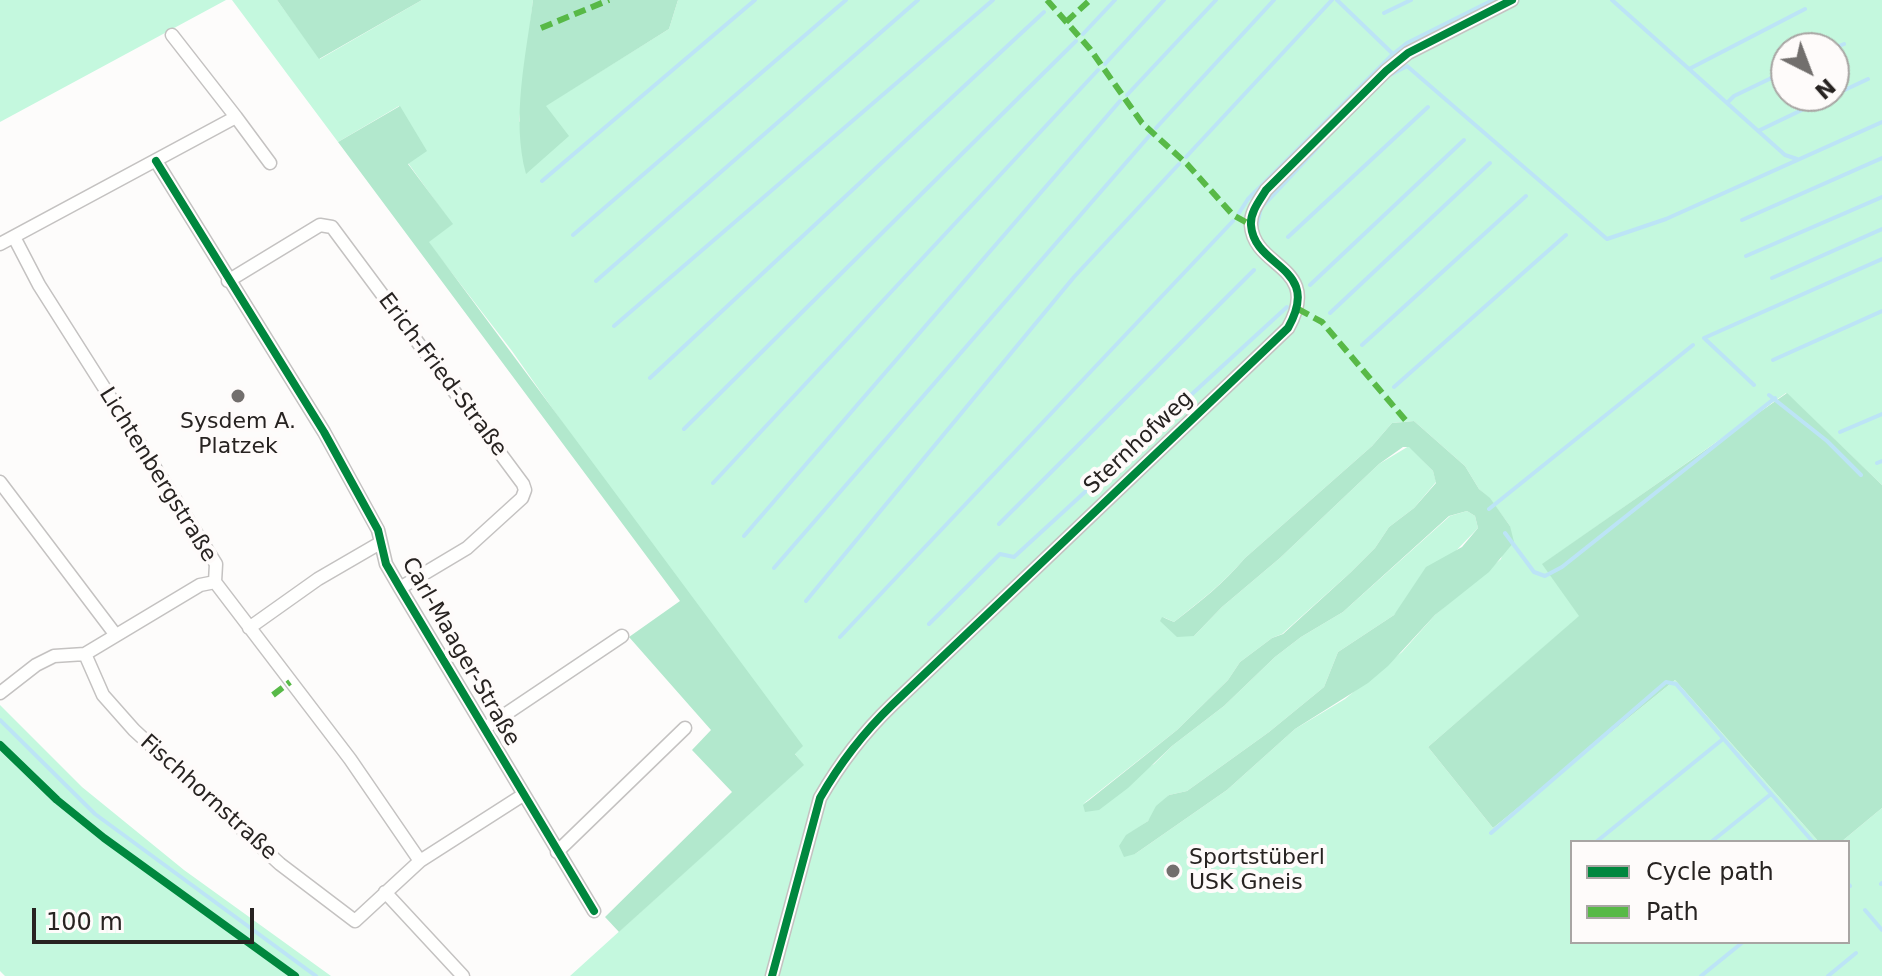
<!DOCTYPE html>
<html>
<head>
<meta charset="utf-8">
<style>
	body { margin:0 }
	#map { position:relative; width:1882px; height:976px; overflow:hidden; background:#fdfcfb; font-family:"DejaVu Sans",sans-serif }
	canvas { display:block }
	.legend { position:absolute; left:1570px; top:840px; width:280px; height:104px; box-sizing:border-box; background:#fefbfa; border:2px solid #a8a5a3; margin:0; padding:10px 14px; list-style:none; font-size:24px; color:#272321 }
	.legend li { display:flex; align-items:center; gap:16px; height:40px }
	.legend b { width:40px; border:2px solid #a8a5a3 }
	.north { position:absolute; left:1770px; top:32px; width:80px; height:80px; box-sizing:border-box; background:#fefbfa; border:2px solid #a8a5a3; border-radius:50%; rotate:138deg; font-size:22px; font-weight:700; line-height:32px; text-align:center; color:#272321 }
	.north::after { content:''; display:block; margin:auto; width:28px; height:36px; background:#726f6d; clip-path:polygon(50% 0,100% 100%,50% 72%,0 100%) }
	.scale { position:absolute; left:32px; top:908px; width:222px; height:36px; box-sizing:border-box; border:4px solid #272321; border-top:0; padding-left:10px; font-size:24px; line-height:28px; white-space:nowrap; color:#272321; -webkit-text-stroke:6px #fefbfa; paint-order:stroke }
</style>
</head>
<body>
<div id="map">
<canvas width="1882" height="976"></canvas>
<ul class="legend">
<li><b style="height:10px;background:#00873e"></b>Cycle path</li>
<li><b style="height:10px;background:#58b947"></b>Path</li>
</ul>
<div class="north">N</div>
<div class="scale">100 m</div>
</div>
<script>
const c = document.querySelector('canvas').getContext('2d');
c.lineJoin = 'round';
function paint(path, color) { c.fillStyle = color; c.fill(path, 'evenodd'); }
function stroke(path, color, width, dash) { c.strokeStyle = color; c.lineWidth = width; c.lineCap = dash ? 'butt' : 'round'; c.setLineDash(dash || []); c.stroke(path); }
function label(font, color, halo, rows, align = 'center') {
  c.font = font + ' "DejaVu Sans",sans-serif'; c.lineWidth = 8; c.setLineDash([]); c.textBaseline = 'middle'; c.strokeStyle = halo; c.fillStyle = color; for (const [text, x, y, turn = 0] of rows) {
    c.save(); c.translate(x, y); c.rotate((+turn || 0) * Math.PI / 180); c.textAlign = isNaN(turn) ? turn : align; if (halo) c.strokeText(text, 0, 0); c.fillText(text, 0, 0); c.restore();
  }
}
const green = new Path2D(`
	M0,0H226L0,122Z
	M232,0H277L320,59L422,0H533L519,122L669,29L678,0H1882V485L1786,393L1543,564L1580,616L1428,747L1493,828L1675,680L1819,842H1572V942H1848V842H1841L1882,808V976H570L803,765L512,351L428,242L452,224L408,163L399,106L338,142ZM1786,48H1834V96H1786ZM1414,421L1465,466L1479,489L1490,499L1510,526L1501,559L1435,615L1402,652L1345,699L1295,729L1227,790L1135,854L1126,836L1148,821L1169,795L1187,791L1269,732L1324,687L1338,652L1394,615L1478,528L1475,516L1467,511L1450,516L1343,612L1301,637L1275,657L1224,706L1172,746L1154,764L1083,804L1177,730L1228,680L1240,662L1272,638L1282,634L1351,572L1375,548L1389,527L1414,508L1436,482L1433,471L1409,446L1379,464L1280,558L1222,607L1194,636L1163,617L1174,622C1199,602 1224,583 1245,558L1372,446L1392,423Z
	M0,705L82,787L184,870L331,976H5L0,971Z`);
const forest = new Path2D(`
	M277,0H422L319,59Z
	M533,0H678L669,29L546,106L569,136L526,174C511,118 526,57 533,0Z
	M400,106L427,151L408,164L453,224L429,242L803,746L795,754L804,765L619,932L605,917L732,792L692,750L711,730L629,637L680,601L338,142Z
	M1787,393L1882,485V808L1841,842H1819L1675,680L1493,828L1428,747L1579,616L1542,564Z
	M1414,421L1465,466L1479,489L1490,498L1510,526L1514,542L1489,572L1435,615L1388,666L1368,683L1295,729L1227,790L1135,854L1124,857L1119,846L1126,835L1148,821L1156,806L1169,795L1187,791L1269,732L1324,687L1338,652L1394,615L1426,567L1462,547L1478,528L1475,516L1467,511L1449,516L1343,612L1301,637L1275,657L1224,706L1172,746L1128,788L1099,810L1085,812L1083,805L1177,730L1228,680L1240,662L1272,638L1283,634L1351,572L1375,548L1389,527L1414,508L1436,483L1433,471L1409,447H1403L1379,464L1280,558L1222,607L1194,636L1177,637L1160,621L1162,617L1174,622C1200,602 1224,583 1245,558L1372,446L1392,423Z`);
const stream = new Path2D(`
	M1337,0L1393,54
	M1612,0L1785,155L1797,159
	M1384,13L1411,0
	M1083,34L1115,0
	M1834,48L1844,44
	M1105,64L1164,0
	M1689,69L1805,9
	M1388,76L1407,66L1607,239L1666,219L1882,122
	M1127,95L1216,0
	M1834,95L1868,79
	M1727,103L1734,96L1786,71
	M1156,128L1274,0
	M1758,131L1831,96
	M1186,157L1332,0
	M542,181L755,0
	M1239,213L1248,199L1393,54L1407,43L1493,0
	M1742,220L1882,158
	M1257,225L1261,208L1323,142
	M573,235L846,0
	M1288,237L1428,107
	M1746,256L1882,197
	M1772,278L1882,229
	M596,281L918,0
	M1310,285L1464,140
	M1330,313L1490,163
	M614,326L993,0
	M1362,345L1526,196
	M1773,360L1882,311
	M650,378L1044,12
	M1754,385L1704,338L1882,259
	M1394,387L1566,235
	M1769,395L1827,441L1861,475
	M684,429L1076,41
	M1840,432L1882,414
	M1877,463L1882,461
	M713,483L1098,70
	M1489,509L1693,345
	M999,524L1254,270
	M1505,533L1534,572L1545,576L1562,567L1775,398
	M744,536L1120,101
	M774,568L1150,135
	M806,601L1074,277L1179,164
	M929,624L1000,554L1014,557L1287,307
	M840,637L1233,221
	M0,720L95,814L316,976
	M1491,833L1666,682L1676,684L1813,842
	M1596,842L1723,739
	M1711,842L1771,794
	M1848,884L1850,886
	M1881,884L1882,883
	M1865,910L1882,930
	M1701,976L1743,942
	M1828,976L1856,953`);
const minor = new Path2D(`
	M236,117L270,163
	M156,161L324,432L378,530L386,564L400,588L594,911
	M14,237L39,285L216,564L215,582L350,759L420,861
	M0,244L236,117L172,35
	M228,281L320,225L332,227L523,484L525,490L522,498L467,548L400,588
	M0,482L115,634
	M249,628L318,579L380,543
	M85,654L103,695L134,730L280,864L355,921L420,861L523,795
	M0,693L36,665L54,656L85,654L200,585L215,582
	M485,728L622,636
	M557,852L685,728
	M385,892L463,976
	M772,976L820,798C840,763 863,733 892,705L1288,328C1323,266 1254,269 1251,225C1250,212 1260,200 1266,190L1386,71L1408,53L1512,0`);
const quiet = new Path2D(`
	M1047,0L1090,49L1142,123L1187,164L1233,215L1251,225
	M1066,22L1090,0
	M541,28L609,0
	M1298,309L1322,322L1407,422
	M273,695L290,682`);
const cycleway = new Path2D(`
	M156,161L324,432L378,530L386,564L400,588L594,911
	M0,745L57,800L104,838L295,976
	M772,976L820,798C840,763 863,733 892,705L1288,328C1323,266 1254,269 1251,225C1250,212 1260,200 1266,190L1386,71L1408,53L1512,0`);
const markers = [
	[238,396,8,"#726f6d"],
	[1173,871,8,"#726f6d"]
];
const streetNames = [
	["Erich-Fried-Straße",442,375,53],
	["Sternhofweg",1139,443,-43],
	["Lichtenbergstraße",157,475,58],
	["Carl-Maager-Straße",460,652,60],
	["Fischhornstraße",208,798,42]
];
const poiNames = [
	["Sysdem A.",238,422],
	["Platzek",238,447],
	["Sportstüberl",1189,858,"left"],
	["USK Gneis",1189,883,"left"]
];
paint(green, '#c4f8de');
paint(forest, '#b2e8cd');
stroke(stream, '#bce4f6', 4);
stroke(minor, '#c4c2c1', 15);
stroke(minor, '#fffffe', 12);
stroke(quiet, '#58b947', 6, [12, 6]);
stroke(cycleway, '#00873e', 8);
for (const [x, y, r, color] of markers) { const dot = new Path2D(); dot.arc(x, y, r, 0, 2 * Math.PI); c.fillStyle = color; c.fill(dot); stroke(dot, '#fefbfa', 3); }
label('22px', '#272321', '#fefbfa', streetNames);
label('22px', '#272321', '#fefbfa', poiNames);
</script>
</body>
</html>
